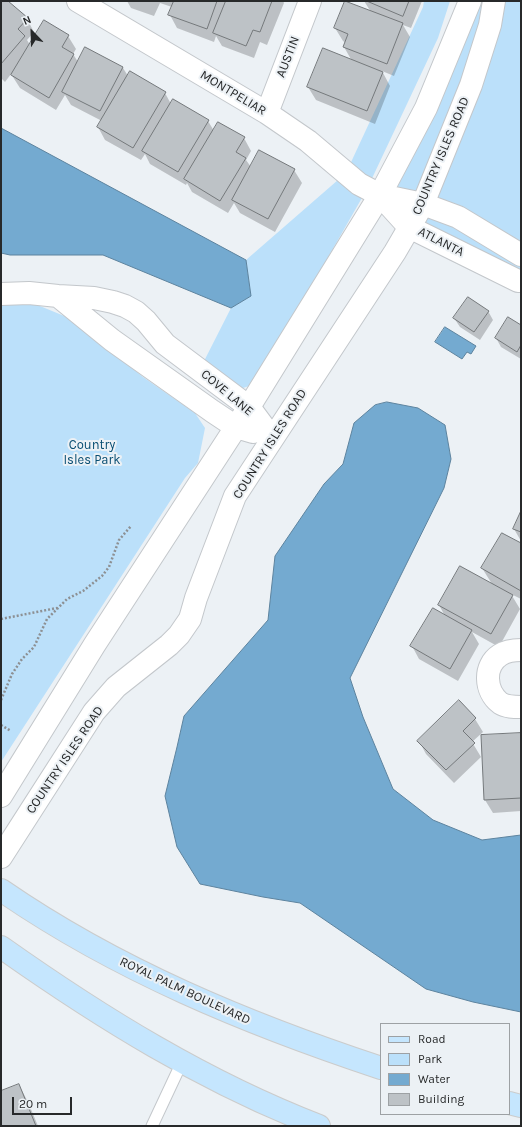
<!DOCTYPE html>
<html>
<head>
<meta charset="utf-8">
<style>
	body { margin:0 }
	#map { position:relative; width:522px; height:1127px; overflow:hidden; background:#ecf1f5; font-family:Karla,sans-serif }
	canvas { display:block }
	.frame { position:absolute; inset:0; border:2px solid #27292a; pointer-events:none }
	.legend { position:absolute; left:380px; top:1023px; width:130px; height:92px; box-sizing:border-box; background:#ecf1f5; border:1px solid #9da1a4; margin:0; padding:5px 7px; list-style:none; font-size:12px; color:#27292a }
	.legend li { display:flex; align-items:center; gap:8px; height:20px }
	.legend b { width:20px; border:1px solid #9da1a4 }
	.north { position:absolute; left:12px; top:12px; width:40px; height:40px; -webkit-text-stroke:3px #ecf1f5; paint-order:stroke; rotate:337deg; font-size:11px; font-weight:700; line-height:16px; text-align:center; color:#27292a }
	.north::after { content:''; display:block; margin:auto; width:14px; height:18px; background:#27292a; clip-path:polygon(50% 0,100% 100%,50% 72%,0 100%) }
	.scale { position:absolute; left:12px; top:1097px; width:60px; height:18px; box-sizing:border-box; border:2px solid #27292a; border-top:0; padding-left:5px; font-size:12px; line-height:14px; white-space:nowrap; color:#27292a; -webkit-text-stroke:3px #ecf1f5; paint-order:stroke }
</style>
</head>
<body>
<div id="map">
<canvas width="522" height="1127"></canvas>
<div class="frame"></div>
<ul class="legend">
<li><b style="height:5px;background:#c5e6fe"></b>Road</li>
<li><b style="height:11px;background:#bbe0fa"></b>Park</li>
<li><b style="height:11px;background:#74aad0"></b>Water</li>
<li><b style="height:11px;background:#bdc2c6"></b>Building</li>
</ul>
<div class="north">N</div>
<div class="scale">20 m</div>
</div>
<script>
const c = document.querySelector('canvas').getContext('2d');
c.lineJoin = 'round';
function paint(path, color) { c.fillStyle = color; c.fill(path, 'evenodd'); }
function stroke(path, color, width, dash) { c.strokeStyle = color; c.lineWidth = width; c.lineCap = dash ? 'butt' : 'round'; c.setLineDash(dash || []); c.stroke(path); }
function label(font, color, halo, rows, align = 'center') {
  c.font = font + ' Karla,sans-serif'; c.lineWidth = 4; c.setLineDash([]); c.textBaseline = 'middle'; c.strokeStyle = halo; c.fillStyle = color; for (const [text, x, y, turn = 0] of rows) {
    c.save(); c.translate(x, y); c.rotate((+turn || 0) * Math.PI / 180); c.textAlign = isNaN(turn) ? turn : align; if (halo) c.strokeText(text, 0, 0); c.fillText(text, 0, 0); c.restore();
  }
}
const green = new Path2D(`
	M424,1H450L438,38L367,189L261,375L249,386L237,390L200,369L231,308L251,296L246,260L346,173L423,7Z
	M477,1H521V281H518L380,195Z
	M1,300L35,304L74,320L143,377L195,413L205,428L198,463L185,478L1,762Z`);
const water = new Path2D(`
	M1,128L246,260L251,296L231,308L103,255H10L1,253Z
	M445,327L476,346L471,354L467,352L462,359L435,342Z
	M387,402L418,408L445,425L451,459L444,488L350,678L363,717L393,789L433,820L482,840L521,835V1012L473,1002L426,989L300,903L263,897L200,884L177,847L165,796L177,747L184,716L268,620L275,556L324,484L343,464L354,423L375,405Z`);
const shadow = new Path2D(`
	M2,1H6L27,19L34,32L27,40L30,45L68,36L76,49L73,54L78,62L123,68L128,76L165,93L171,104L208,121L214,131L244,138L251,151L246,160L251,167L294,170L302,183L275,232L240,213L234,203L228,213L192,192L187,183L186,185L150,164L145,154L141,160L105,140L98,127L102,121L71,105L65,95L56,110L20,88L11,74L5,82L1,78Z
	M127,1H283L284,3L267,45L260,42L254,58L222,46L216,36L214,42L177,28L170,15L172,7L160,3L154,16L131,8Z
	M364,1H422L411,28L403,25L410,37L394,76L382,71L390,86L375,124L316,100L308,87L352,61L344,47L346,43L343,41L335,28L371,12Z
	M488,311L493,320L480,340L460,327L454,318Z
	M521,326V359L501,347L496,338Z
	M521,513V541L514,529Z
	M521,544V599L511,594L520,609L499,647L472,632L479,644L458,681L419,659L412,646L445,616L439,605L492,584L482,568Z
	M459,702L475,719L483,732L472,742L481,757L454,783L426,754L419,741Z
	M521,736V811L493,813L485,800Z
	M19,1085L28,1102L38,1126H1V1093Z`);
const building = new Path2D(`
	M1,1H8L28,18L18,29L25,36L1,64Z
	M174,1H217L207,29L168,15Z
	M226,1H272L260,32L253,30L246,46L213,33Z
	M345,1L403,23L387,64L343,47L348,34L334,28Z
	M367,1H409L403,16Z
	M44,20L69,35L62,47L74,54L49,98L11,75Z
	M85,47L123,67L100,111L62,92Z
	M323,48L383,72L367,111L307,87Z
	M130,71L166,92L133,148L97,127Z
	M173,99L209,120L178,172L142,151Z
	M218,122L245,137L236,152L246,158L220,201L184,179Z
	M259,150L295,169L268,219L232,200Z
	M468,297L489,311L474,332L453,318Z
	M508,317L521,325V345L517,352L495,338Z
	M521,511V532L513,529Z
	M502,533L521,543V591L481,568Z
	M460,566L513,595L491,634L438,605Z
	M433,608L472,630L450,669L410,646Z
	M459,700L476,718L463,731L475,743L446,770L417,741Z
	M521,733V798L484,800L481,735Z
	M19,1084L36,1126H1V1091Z`);
const path = new Path2D(`
	M1,619L57,608
	M1,700L12,674L22,659L34,647L47,619L67,599L83,591L102,576L109,567L119,540L131,526
	M1,725L11,731`);
const service = new Path2D(`
	M152,1126L182,1062`);
const minor = new Path2D(`
	M78,1L267,113L308,141L359,184L380,195L423,204L458,217L521,255
	M267,113L310,1
	M380,195L409,227L518,281H521
	M1,294L29,293L58,296L94,298L113,302L125,306L136,312L146,321L165,344L249,407L272,438
	M58,296L112,340L212,411L236,427L253,432
	M521,650C514,650 506,651 500,655C483,666 485,691 500,703C506,707 514,707 521,707`);
const tertiary = new Path2D(`
	M1,796L95,644L249,407L380,195L426,108L470,1
	M1,857L94,712L116,687L169,645L179,635L190,619L196,598L235,496L395,252L423,204L471,85L490,25L494,1`);
const primary = new Path2D(`
	M1,890C117,970 248,1024 381,1068
	M1,947C100,1017 205,1082 319,1126
	M509,1103L521,1106`);
const streetNames = [
	["AUSTIN",288,57,-69],
	["MONTPELIAR",233,93,31],
	["COUNTRY ISLES ROAD",441,156,-67],
	["ATLANTA",441,242,27],
	["COVE LANE",227,393,40],
	["COUNTRY ISLES ROAD",270,444,-58],
	["COUNTRY ISLES ROAD",65,760,-56],
	["ROYAL PALM BOULEVARD",185,991,25]
];
const parkNames = [
	["Country",92,445],
	["Isles Park",92,460]
];
paint(green, '#bbe0fa');
paint(water, '#74aad0');
stroke(water, '#5d839e', 1);
paint(shadow, '#0003');
paint(building, '#bdc2c6');
stroke(building, '#74787b', 1);
stroke(service, '#c3c7cb', 13);
stroke(minor, '#c3c7cb', 24);
stroke(tertiary, '#c3c7cb', 24);
stroke(primary, '#cbcccc', 24);
stroke(path, '#8d9093', 2.5, [2, 2]);
stroke(service, '#fff', 11);
stroke(minor, '#fff', 22);
stroke(tertiary, '#fff', 22);
stroke(primary, '#c5e6fe', 22);
label('13px', '#27292a', '#ecf1f5', streetNames);
label('13px', '#074d72', '#ecf1f5', parkNames);
</script>
</body>
</html>
